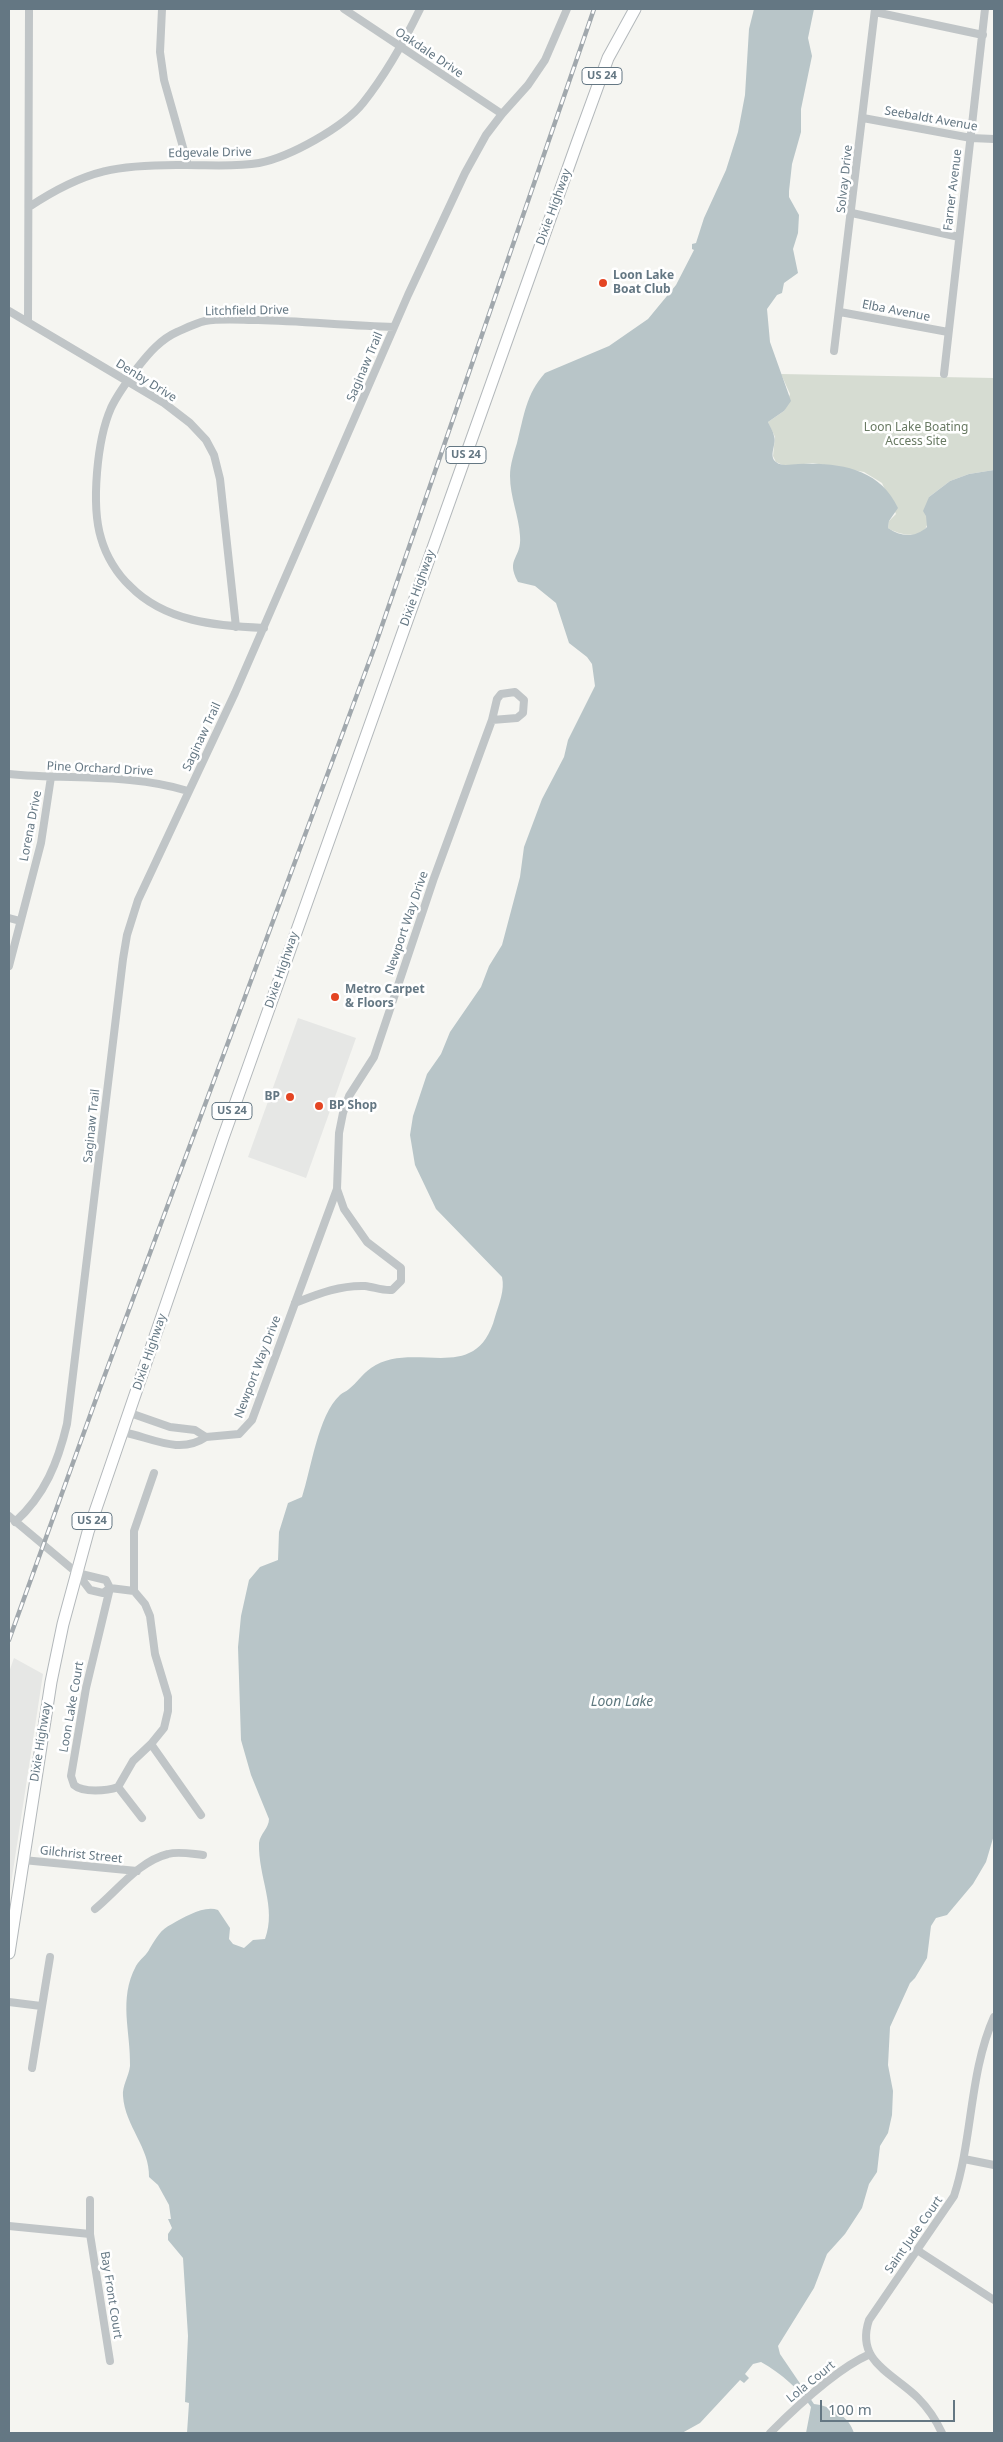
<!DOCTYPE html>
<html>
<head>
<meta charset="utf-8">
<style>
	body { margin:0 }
	#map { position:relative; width:1003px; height:2442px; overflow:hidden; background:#f5f5f1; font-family:"Noto Sans",sans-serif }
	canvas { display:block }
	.frame { position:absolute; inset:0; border:10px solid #647783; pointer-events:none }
	.scale { position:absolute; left:820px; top:2400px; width:135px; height:22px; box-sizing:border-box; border:2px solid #647783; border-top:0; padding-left:6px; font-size:15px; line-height:18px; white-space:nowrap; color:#647783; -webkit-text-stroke:4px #fff; paint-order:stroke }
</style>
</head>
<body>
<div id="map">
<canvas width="1003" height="2442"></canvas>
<div class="frame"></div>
<div class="scale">100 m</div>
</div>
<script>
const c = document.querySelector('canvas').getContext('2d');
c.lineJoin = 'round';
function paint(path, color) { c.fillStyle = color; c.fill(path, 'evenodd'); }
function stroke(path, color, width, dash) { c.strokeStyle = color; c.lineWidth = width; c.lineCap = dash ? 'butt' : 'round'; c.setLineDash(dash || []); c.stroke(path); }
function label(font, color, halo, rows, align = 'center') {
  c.font = font + ' "Noto Sans",sans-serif'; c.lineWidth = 5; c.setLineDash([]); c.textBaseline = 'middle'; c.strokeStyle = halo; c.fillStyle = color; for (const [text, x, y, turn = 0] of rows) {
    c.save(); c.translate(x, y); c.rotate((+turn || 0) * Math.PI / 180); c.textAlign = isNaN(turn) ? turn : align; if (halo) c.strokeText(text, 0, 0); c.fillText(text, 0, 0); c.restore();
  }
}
const built = new Path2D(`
	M298,1018L356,1038L306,1178L248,1157Z
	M14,1658L43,1674L9,1897V1672Z`);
const green = new Path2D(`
	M781,374L994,378V470L969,474L950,481L929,497C928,506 929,518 927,525C922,541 897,534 888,528L889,521L896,514L882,483L864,472L813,463L785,466L776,462L773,456L775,437L768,422L784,411L790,394Z`);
const water = new Path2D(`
	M754,9H814L808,38L812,56L801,109V132L792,164L789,191V197L799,215L798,233L793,249L798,273L784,283L782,293L777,295L767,309L770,342L791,401L784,411L768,422C770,426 773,431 774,436C777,444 768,456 776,462C782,467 791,464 798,464C838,462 880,468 898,508L889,521L888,528C901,537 915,538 927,527L926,516L923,511L929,497L950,481L969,474L994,470V1835L986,1862L973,1884L947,1915L936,1918L931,1926L927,1958L915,1978L910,1983L890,2027L888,2065L893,2091L892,2115L888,2133L880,2146L877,2172L869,2184L862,2208L845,2234L827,2254L814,2288L778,2346L780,2354L814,2404C831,2406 849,2416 854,2433H806L811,2407C798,2388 782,2374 761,2362L753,2364L745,2374L749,2378L744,2383L740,2380L700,2423L682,2433H187L189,2403L185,2402L188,2336L183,2258L168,2240V2234L172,2228L168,2219H171L169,2205L158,2185L149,2177C150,2148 125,2126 123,2096C122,2086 129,2076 130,2066C131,2031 118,2000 136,1966C140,1959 147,1955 150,1948C157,1937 160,1930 172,1924C185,1917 204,1905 218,1910L230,1928L229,1939L233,1944L244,1948L253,1940L265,1939C277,1907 258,1877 259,1843C260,1834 269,1828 269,1819L251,1775L241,1740L238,1647L241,1616L249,1580L260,1567L278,1560L279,1532L288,1503L302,1497C311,1470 318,1415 340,1395C343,1392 346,1392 349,1389C357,1383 362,1374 371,1368C413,1338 476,1388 495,1317C499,1304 505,1290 502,1277L436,1209L415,1165L410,1135L413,1116L427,1074L441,1054L450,1032L481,987L489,966L502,945L520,877L524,847L542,799L564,757L568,740L595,686L592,664L587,657L569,643L556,603L535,586L518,582C505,558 522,559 520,536C519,516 510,497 510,476C510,465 514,453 517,443C524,416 526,394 545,373L609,346L648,319L676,285L694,250L692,249V244L696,243L704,218L726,170L738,132L745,95L749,29Z`);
const minor = new Path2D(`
	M162,9L160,52L164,80L188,165
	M344,9L502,114
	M875,12L983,35
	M863,118L971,138L994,139
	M29,207C86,169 119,164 187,165C210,165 236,167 259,163C290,157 344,127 363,103C386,74 404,42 420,9
	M852,213L959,237
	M9,311L164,403L190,423L206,440L214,455L220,479L236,627
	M840,312L948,332
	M28,322L29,9
	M834,351L875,9
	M944,374L985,9
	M264,628C217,626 165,622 130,586C117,574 106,556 101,538C91,505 97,440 111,408C118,393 128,380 138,367C149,353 161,339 177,332C186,328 196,323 205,321C222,318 242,320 258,320C304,321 349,326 394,327
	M9,774C69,780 130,773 188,791
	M9,918L20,921
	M9,966L41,843L51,777
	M295,1303C318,1294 340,1285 365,1286C374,1287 383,1291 392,1290L401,1281V1268L367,1242L344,1209L337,1189
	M130,1413L170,1427L195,1430L206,1437L239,1434L252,1420L337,1189L339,1133L343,1113L349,1096L374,1057L434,878L492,720L517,718L523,713L524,700L515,692L501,694L497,699L492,720
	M123,1432C152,1438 180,1455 206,1437
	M9,1516L77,1573L90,1590L103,1593L110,1588L106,1580L77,1573
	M15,1522C45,1495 58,1462 67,1424L123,959L127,935L138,900L235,693L408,295L465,173L486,135L502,114L528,85L545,60L567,9
	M151,1744L201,1815
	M118,1787L133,1761L151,1744L164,1728L168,1711V1697L155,1654L150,1616L145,1604L134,1591V1531L154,1473
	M118,1787C107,1791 83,1793 74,1785L71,1776L86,1688L110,1588L134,1591
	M118,1787L142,1818
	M23,1860L137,1871
	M95,1909C117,1891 139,1861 168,1854C179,1851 192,1854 203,1855
	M9,2002L41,2006
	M32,2068L50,1957
	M964,2159L994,2165
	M90,2200V2234
	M9,2226L90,2234L110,2361
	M917,2250L994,2300
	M770,2433C796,2407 836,2369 870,2354
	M942,2433C936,2420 928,2408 918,2398C893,2373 855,2362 869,2320L954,2196C973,2138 969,2073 994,2017`);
const primary = new Path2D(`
	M9,1953L51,1682L63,1624L88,1532L223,1138L577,143L608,58L635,9`);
const rail = new Path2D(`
	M9,1640L100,1388L375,646L594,9`);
const markers = [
	[603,283,5,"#e44523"],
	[335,997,5,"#e44523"],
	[290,1097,5,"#e44523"],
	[319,1106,5,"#e44523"]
];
const shields = [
	[602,76,40],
	[466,455,40],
	[232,1111,40],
	[92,1521,40]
];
const shieldNames = [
	["US 24",602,76],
	["US 24",466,455],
	["US 24",232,1111],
	["US 24",92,1521]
];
const streetNames = [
	["Oakdale Drive",429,53,34],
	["Seebaldt Avenue",931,119,10],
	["Edgevale Drive",210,153,-1],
	["Solvay Drive",845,179,-84],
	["Farner Avenue",953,190,-83],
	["Dixie Highway",554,207,-70],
	["Litchfield Drive",247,311,-1],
	["Elba Avenue",896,311,11],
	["Saginaw Trail",365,367,-67],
	["Denby Drive",146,381,32],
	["Dixie Highway",418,588,-70],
	["Saginaw Trail",202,737,-65],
	["Pine Orchard Drive",100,769,3],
	["Lorena Drive",31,826,-79],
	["Newport Way Drive",407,923,-71],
	["Dixie Highway",282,970,-71],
	["Saginaw Trail",92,1126,-84],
	["Dixie Highway",150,1352,-71],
	["Newport Way Drive",258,1367,-69],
	["Loon Lake Court",72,1707,-80],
	["Dixie Highway",41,1742,-81],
	["Gilchrist Street",81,1855,6],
	["Saint Jude Court",914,2235,-55],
	["Bay Front Court",111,2295,81],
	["Lola Court",811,2382,-39]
];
const poiNames = [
	["Loon Lake",613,276],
	["Boat Club",613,290],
	["Metro Carpet",345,990],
	["& Floors",345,1004],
	["BP",280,1097,"right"],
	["BP Shop",329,1106]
];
const parkNames = [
	["Loon Lake Boating",916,428],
	["Access Site",916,442]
];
const waterNames = [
	["Loon Lake",622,1702]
];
paint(built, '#e6e7e5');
paint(green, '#d6dcd2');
paint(water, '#b8c5c8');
stroke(primary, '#b3b8bb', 13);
stroke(minor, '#c0c5c7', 8);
stroke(primary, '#fff', 11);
stroke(rail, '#a1a8ad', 4.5);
stroke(rail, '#fff', 2.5, [8]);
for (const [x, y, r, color] of markers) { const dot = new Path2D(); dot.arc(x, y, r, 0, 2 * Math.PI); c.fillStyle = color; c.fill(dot); stroke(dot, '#fff', 2); }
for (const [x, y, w] of shields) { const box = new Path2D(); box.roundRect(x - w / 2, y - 8.5, w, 17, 4); c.fillStyle = '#fff'; c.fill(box); stroke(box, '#647783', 1); }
label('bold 11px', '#647783', null, shieldNames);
label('12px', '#647783', '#fff', streetNames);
label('bold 12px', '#647783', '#fff', poiNames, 'left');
label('12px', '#697a63', '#fff', parkNames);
label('italic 14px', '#5f797f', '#fff', waterNames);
</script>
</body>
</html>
